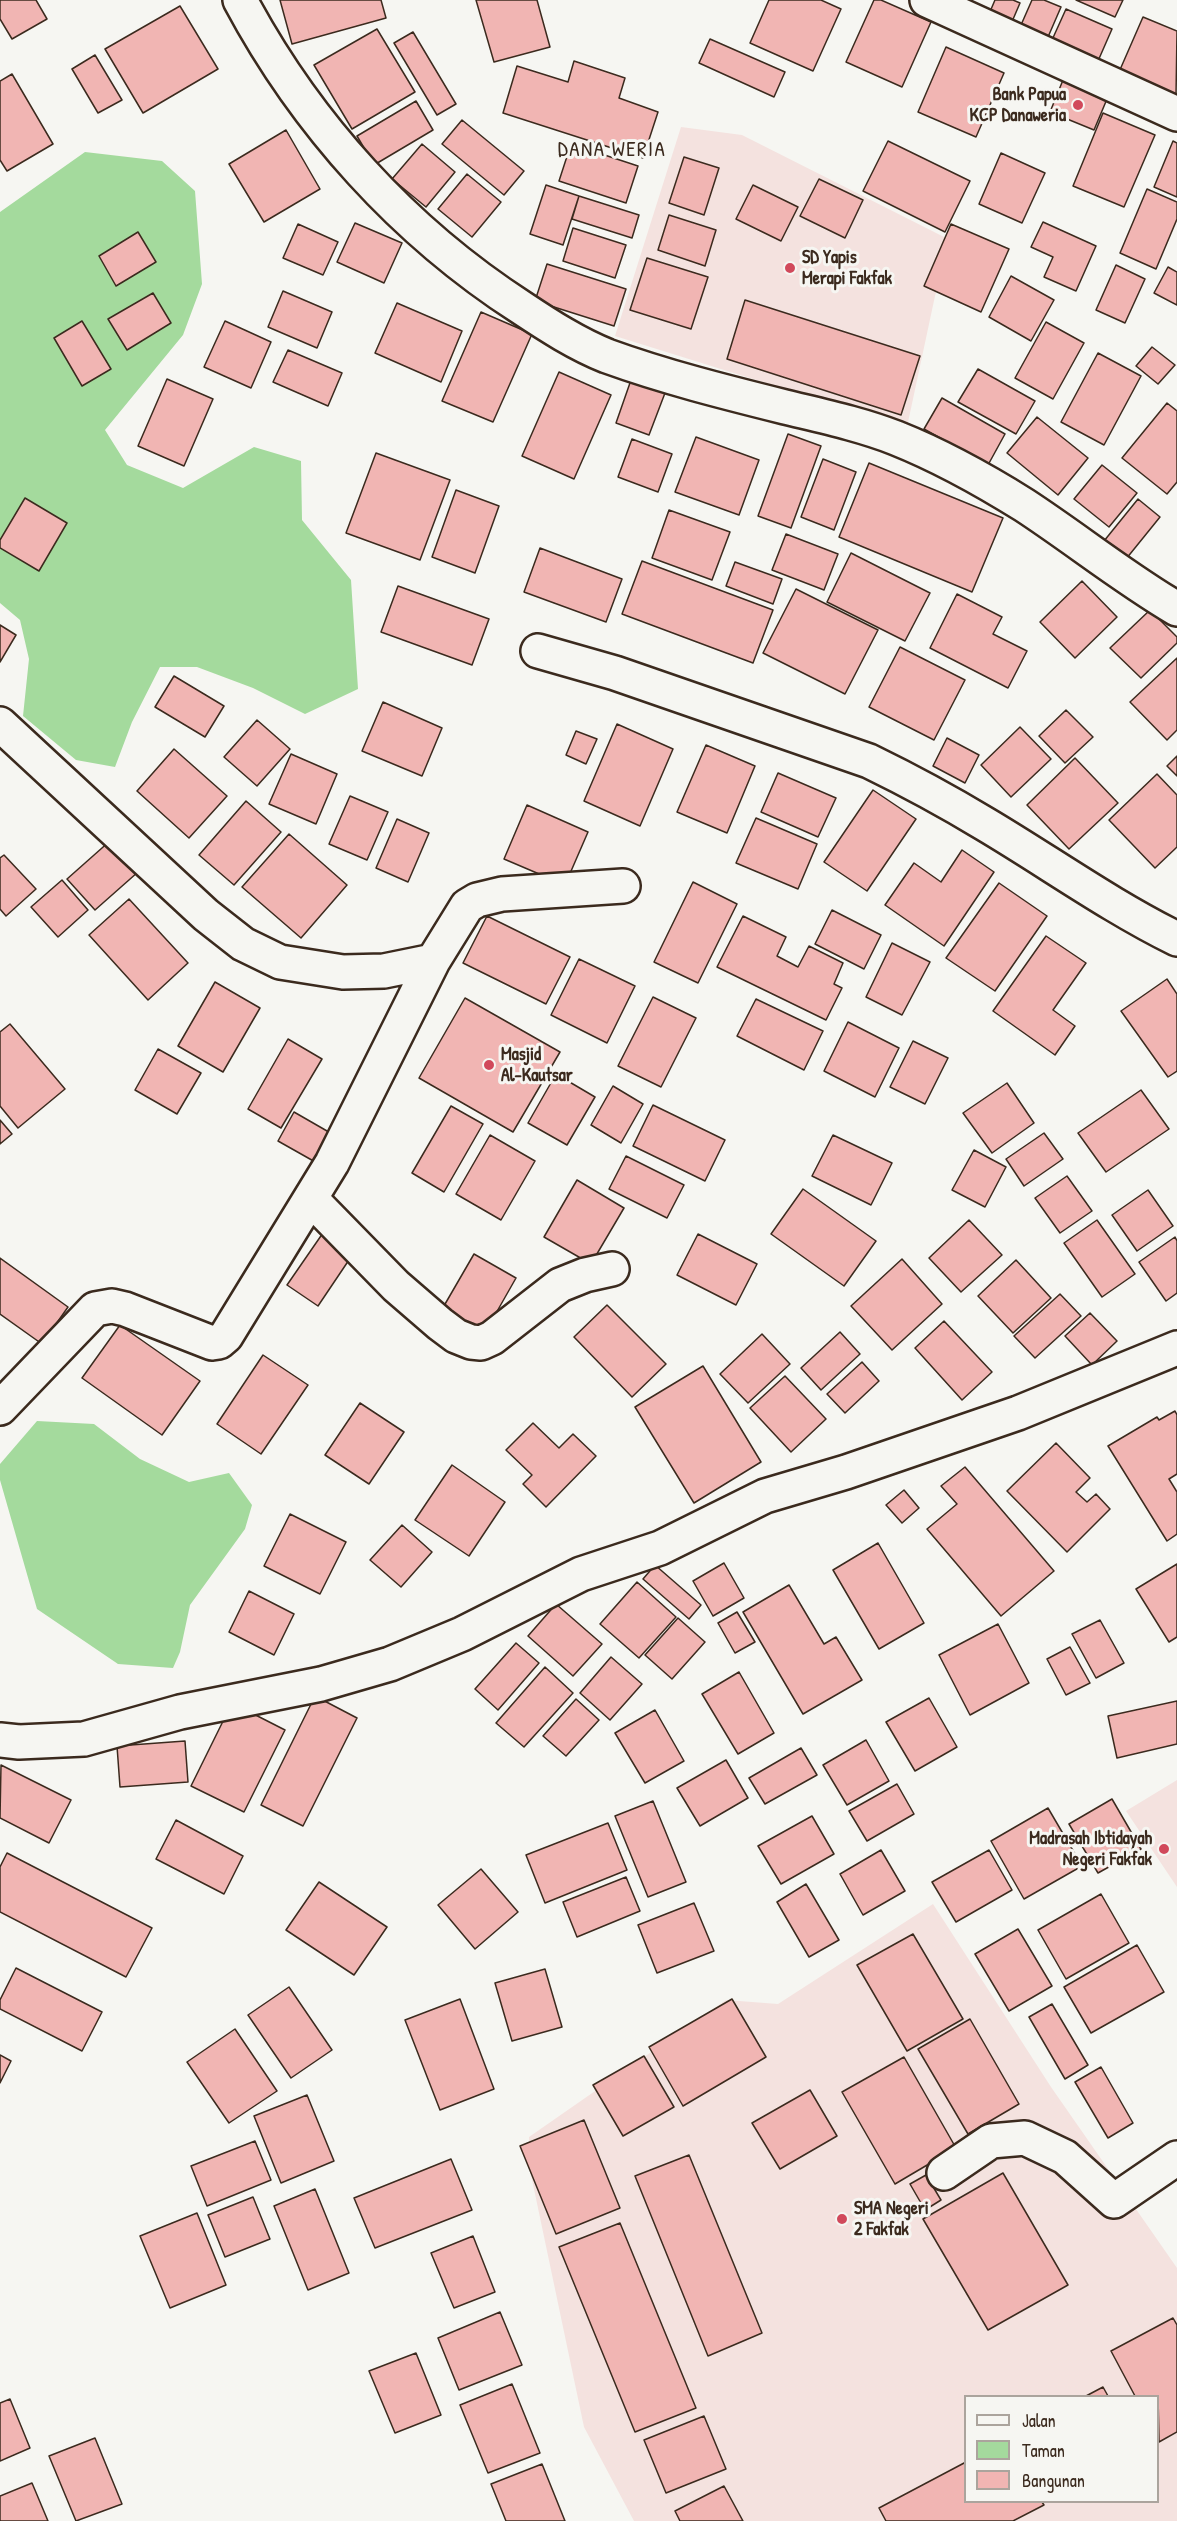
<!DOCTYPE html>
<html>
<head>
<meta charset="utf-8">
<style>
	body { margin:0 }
	#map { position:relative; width:1177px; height:2521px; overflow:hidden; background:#f6f6f2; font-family:"Patrick Hand",sans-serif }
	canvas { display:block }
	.legend { position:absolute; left:964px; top:2395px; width:195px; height:108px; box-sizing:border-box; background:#f6f6f2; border:2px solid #aba49d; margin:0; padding:8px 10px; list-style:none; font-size:18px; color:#3b2a1e }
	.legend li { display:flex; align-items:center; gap:12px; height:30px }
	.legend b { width:30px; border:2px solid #aba49d }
</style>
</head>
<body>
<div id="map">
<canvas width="1177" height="2521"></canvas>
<ul class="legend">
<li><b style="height:8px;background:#f6f6f2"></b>Jalan</li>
<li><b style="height:16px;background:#a4da9d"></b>Taman</li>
<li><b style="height:16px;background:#f1b5b3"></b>Bangunan</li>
</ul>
</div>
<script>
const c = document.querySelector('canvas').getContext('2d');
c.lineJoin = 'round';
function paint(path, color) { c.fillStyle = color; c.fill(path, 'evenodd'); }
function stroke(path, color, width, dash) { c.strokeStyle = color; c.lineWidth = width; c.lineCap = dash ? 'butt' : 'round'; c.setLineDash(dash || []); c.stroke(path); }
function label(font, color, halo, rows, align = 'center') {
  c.font = font + ' "Patrick Hand",sans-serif'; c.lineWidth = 6; c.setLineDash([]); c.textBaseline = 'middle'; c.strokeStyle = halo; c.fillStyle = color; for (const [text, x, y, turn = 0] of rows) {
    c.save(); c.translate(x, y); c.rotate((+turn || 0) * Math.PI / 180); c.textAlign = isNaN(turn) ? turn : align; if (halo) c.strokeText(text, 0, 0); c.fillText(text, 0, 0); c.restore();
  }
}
const built = new Path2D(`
	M681,127L742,135L952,241L935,296L907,427L615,336Z
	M1177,1780V1887L1126,1811Z
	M933,1904L1051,2087L1177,2268V2521H634L584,2427L530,2170L529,2137L726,2000L778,2004ZM966,2396H1158V2502H966Z`);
const green = new Path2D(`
	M85,152L162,161L195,191L202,284L183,335L105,430L127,465L183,488L254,447L301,461L302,520L351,580L358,689L305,714L253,688L197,667H160L132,722L115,767L76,760L23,716L29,659L20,620L0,603V212Z
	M37,1421L94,1424L140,1459L189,1482L229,1473L252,1505L245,1529L190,1605L180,1652L173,1668L118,1664L37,1609L0,1480V1464Z`);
const building = new Path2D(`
	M0,0H36L47,19L12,39L0,19Z
	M280,0H381L386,18L292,44Z
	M476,0H537L550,47L494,62Z
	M769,0H821L841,9L813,71L750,43Z
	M874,0H881L931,22L902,87L846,62Z
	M995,0H1013L1020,3L1011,24L989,14Z
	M1032,0H1044L1061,7L1048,37L1021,25Z
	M1076,0H1123L1115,17Z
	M180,6L218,69L143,113L105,49Z
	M1066,9L1112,29L1098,61L1052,40Z
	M1143,17L1177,31L1176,96L1119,72Z
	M377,29L415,92L352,129L314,65Z
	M413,32L456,104L437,115L394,43Z
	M710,39L785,72L774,97L699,63Z
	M946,47L1004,73L976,137L918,112Z
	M95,55L122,100L98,113L72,69Z
	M574,61L625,78L619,98L658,112L643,158L503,113L517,66L568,82Z
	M12,74L53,144L7,171L0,160V81Z
	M1063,80L1107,99L1094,130L1050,112Z
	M416,101L433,130L374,165L357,136Z
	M1103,113L1155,135L1124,207L1073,186Z
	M462,120L524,171L504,195L442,144Z
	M286,130L320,189L264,222L229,164Z
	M888,141L970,181L945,232L863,191Z
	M1173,141L1177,143V197L1154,187Z
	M422,144L455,172L426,207L392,179Z
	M571,144L638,166L626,203L559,181Z
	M1001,153L1045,173L1022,223L979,204Z
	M684,157L719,168L704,215L669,203Z
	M467,174L501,202L472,237L438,209Z
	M819,179L863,200L845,238L800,216Z
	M546,185L579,196L563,245L530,234Z
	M753,185L798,207L781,241L736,219Z
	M1147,189L1177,202V219L1156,269L1120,253Z
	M579,196L639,215L632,238L572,219Z
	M669,215L716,230L705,266L658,250Z
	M1043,222L1096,246L1076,291L1044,277L1053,257L1031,247Z
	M355,223L402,243L384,283L337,262Z
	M298,224L338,242L323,275L283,258Z
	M951,224L1009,249L981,312L924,286Z
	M573,228L626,245L615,278L563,261Z
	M138,232L156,262L116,286L99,256Z
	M647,258L708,277L691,329L630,310Z
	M547,264L626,289L614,326L535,301Z
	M1116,265L1145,279L1125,323L1096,310Z
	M1168,267L1177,272V305L1154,293Z
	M1011,276L1054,300L1031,341L989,317Z
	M283,291L332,312L317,348L268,327Z
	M153,293L171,323L127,350L108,319Z
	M745,300L920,356L901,415L727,359Z
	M397,303L462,331L441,382L375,353Z
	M481,312L532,334L493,422L442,401Z
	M82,321L111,369L82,386L54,338Z
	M225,321L271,342L251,388L204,367Z
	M1046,322L1084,343L1053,399L1015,378Z
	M1152,347L1175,365L1158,384L1136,366Z
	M288,350L342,373L328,406L273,382Z
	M1098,353L1141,376L1104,445L1061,422Z
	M978,369L1035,401L1016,434L958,402Z
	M559,372L611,395L574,479L522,456Z
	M167,379L213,399L184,466L138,446Z
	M631,380L665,393L649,435L616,423Z
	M942,398L1005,434L988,465L924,429Z
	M1167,403L1177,411V482L1167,494L1122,458Z
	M1037,417L1088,458L1058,495L1007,453Z
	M788,434L821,446L791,528L758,516Z
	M696,437L759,460L739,515L675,492Z
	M632,439L672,454L658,492L618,477Z
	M376,453L450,480L420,560L346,533Z
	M823,459L856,472L834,530L801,517Z
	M869,463L1003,518L972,592L839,537Z
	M1102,465L1137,493L1109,527L1074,499Z
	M456,490L499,506L475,573L432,557Z
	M25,498L67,523L39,571L0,548V540Z
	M1138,499L1160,517L1126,559L1104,541Z
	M669,510L730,532L712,580L652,558Z
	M786,534L838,554L824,590L772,570Z
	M540,548L622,579L606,622L524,592Z
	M851,553L930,593L905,641L827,602Z
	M642,561L773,610L753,663L622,614Z
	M735,562L782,579L773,604L726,586Z
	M1082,581L1117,617L1075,658L1040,622Z
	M398,586L489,619L472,665L381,632Z
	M796,589L878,630L845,694L763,653Z
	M957,594L1002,617L993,634L1027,651L1008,688L930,648Z
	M1150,610L1177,637V643L1141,678L1110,648Z
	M0,625L16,635L0,662Z
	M900,647L965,680L934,740L869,707Z
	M1177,658V730L1167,740L1130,702Z
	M174,676L224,706L205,737L155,707Z
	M383,702L442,728L422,776L362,751Z
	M1066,710L1093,737L1065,763L1039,736Z
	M257,720L290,749L257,786L224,757Z
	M617,724L673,749L640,826L584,801Z
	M1020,727L1051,759L1011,797L981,765Z
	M576,731L597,739L586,764L566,755Z
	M947,738L979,755L965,783L933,766Z
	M706,745L755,766L727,833L677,812Z
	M174,749L227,796L189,838L137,791Z
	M291,754L337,774L316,824L269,804Z
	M1177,756V776L1167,766Z
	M1075,758L1118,803L1069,849L1027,805Z
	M778,773L836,798L818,837L761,812Z
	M1157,774L1177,795V847L1155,868L1109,820Z
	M873,790L916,819L867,891L824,862Z
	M350,796L388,812L367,860L329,844Z
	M246,801L281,832L234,885L199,855Z
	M527,805L588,832L565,885L504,859Z
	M756,818L817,844L798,889L736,863Z
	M397,819L429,833L408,882L376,868Z
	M289,834L347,885L301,938L242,887Z
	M111,840L138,872L95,910L67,879Z
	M962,850L994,872L944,946L885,905L914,863L941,882Z
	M4,855L36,889L6,916L0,909V858Z
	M62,880L88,910L58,937L31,907Z
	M693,882L737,904L698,983L654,962Z
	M999,883L1047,916L995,991L946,958Z
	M129,899L188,963L148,1000L89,935Z
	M832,910L881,935L864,969L815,944Z
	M487,916L570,957L546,1004L463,963Z
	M743,916L786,937L777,956L798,967L809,946L843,963L834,984L842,988L826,1020L717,967Z
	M1046,936L1086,963L1053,1010L1075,1026L1055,1055L993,1011Z
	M892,943L930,962L902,1015L866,997Z
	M579,959L635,986L607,1043L551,1015Z
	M1167,979L1177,994V1071L1168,1077L1121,1011Z
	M215,982L260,1008L223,1072L178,1046Z
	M653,997L696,1018L661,1087L618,1066Z
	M465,998L560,1052L513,1132L419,1078Z
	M756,999L823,1031L804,1070L737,1036Z
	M848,1022L899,1048L875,1097L824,1071Z
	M10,1024L65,1089L18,1128L0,1106V1032Z
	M288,1039L322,1059L281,1128L248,1109Z
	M913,1041L948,1058L925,1104L890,1087Z
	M158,1049L201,1073L177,1114L135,1090Z
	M556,1074L595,1097L567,1145L528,1123Z
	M1007,1083L1034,1123L992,1153L963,1113Z
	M613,1086L643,1104L621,1143L591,1125Z
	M1141,1090L1169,1129L1106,1172L1078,1133Z
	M653,1105L725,1140L705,1181L633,1146Z
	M451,1106L483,1124L444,1192L412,1173Z
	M294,1112L334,1135L317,1163L278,1141Z
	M0,1120L12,1134L0,1144Z
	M1044,1133L1063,1159L1024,1186L1006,1159Z
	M490,1135L535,1161L501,1220L456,1194Z
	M833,1135L892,1163L871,1205L812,1176Z
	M974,1150L1006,1167L985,1207L952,1190Z
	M626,1156L684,1185L667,1218L609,1189Z
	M1067,1176L1092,1211L1060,1233L1035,1198Z
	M577,1180L624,1208L591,1264L544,1237Z
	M803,1189L876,1241L844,1286L771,1234Z
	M1148,1190L1173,1226L1137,1251L1112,1215Z
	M969,1220L1002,1255L961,1292L929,1258Z
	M1097,1220L1135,1274L1102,1297L1064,1243Z
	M325,1230L355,1251L318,1306L287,1285Z
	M698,1234L757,1264L736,1305L677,1275Z
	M1175,1237L1177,1241V1293L1166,1301L1139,1262Z
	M474,1254L516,1278L483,1336L441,1311Z
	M0,1258L68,1307L42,1344L0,1314Z
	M902,1259L942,1304L892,1350L851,1306Z
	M1016,1260L1051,1298L1013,1333L978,1296Z
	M1060,1294L1081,1316L1035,1358L1014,1336Z
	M607,1305L666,1364L632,1397L574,1337Z
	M1090,1313L1117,1341L1092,1365L1065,1336Z
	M944,1321L992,1372L962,1400L915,1348Z
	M120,1325L200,1381L162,1435L82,1378Z
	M840,1332L860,1354L821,1390L801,1368Z
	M762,1334L790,1364L748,1403L720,1374Z
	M263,1355L308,1385L261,1454L217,1424Z
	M862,1362L879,1381L845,1413L827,1394Z
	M703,1366L761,1462L694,1503L635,1407Z
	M785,1376L826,1419L791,1452L750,1408Z
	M360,1403L404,1432L369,1484L325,1455Z
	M1175,1411L1177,1415V1474L1169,1479L1177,1492V1534L1167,1541L1108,1446L1157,1417L1159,1420Z
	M533,1423L559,1448L573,1434L596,1456L546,1507L523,1484L532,1475L506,1450Z
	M1056,1443L1090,1478L1076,1492L1087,1502L1096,1494L1110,1509L1067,1552L1007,1491Z
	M452,1465L505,1502L469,1556L415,1520Z
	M965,1467L1054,1571L1001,1616L927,1529L957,1504L941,1486Z
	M904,1490L919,1508L902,1523L886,1505Z
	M290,1514L346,1542L320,1594L264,1566Z
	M402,1525L432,1552L401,1587L370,1560Z
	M878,1543L924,1623L879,1649L833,1570Z
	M724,1563L744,1598L713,1616L693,1581Z
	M1177,1564V1637L1169,1642L1136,1589Z
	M655,1565L701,1605L689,1619L643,1579Z
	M637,1582L676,1617L639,1658L600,1624Z
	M789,1585L824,1644L836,1637L862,1680L803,1714L743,1612Z
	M249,1591L294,1614L274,1655L229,1632Z
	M556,1604L602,1644L573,1676L528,1636Z
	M737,1612L755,1642L735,1653L718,1623Z
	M678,1618L705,1642L672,1679L645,1655Z
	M1100,1620L1124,1663L1096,1678L1072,1634Z
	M998,1624L1029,1683L970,1715L939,1655Z
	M516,1643L539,1663L498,1710L475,1689Z
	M1070,1647L1090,1683L1066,1695L1047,1659Z
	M611,1657L642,1684L610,1720L580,1693Z
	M545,1667L573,1693L524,1747L496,1723Z
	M739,1672L774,1733L738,1754L702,1694Z
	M315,1696L357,1718L303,1826L261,1805Z
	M929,1698L957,1747L915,1771L886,1722Z
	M576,1699L599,1720L566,1756L543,1736Z
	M1177,1701V1744L1117,1758L1108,1716Z
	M232,1703L285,1730L244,1812L191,1786Z
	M655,1710L684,1761L645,1783L615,1733Z
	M866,1740L889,1781L847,1805L823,1765Z
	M185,1741L188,1782L120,1787L117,1746Z
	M801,1748L817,1775L765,1804L749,1778Z
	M726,1760L748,1798L700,1826L677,1788Z
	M1,1765L71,1800L49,1843L0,1818Z
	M897,1784L914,1814L867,1841L849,1811Z
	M1112,1799L1141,1849L1098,1873L1069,1824Z
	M653,1801L686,1882L648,1897L615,1816Z
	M1048,1808L1082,1866L1024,1899L991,1841Z
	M812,1816L834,1854L781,1884L758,1846Z
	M176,1820L243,1856L224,1894L156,1859Z
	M608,1823L627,1870L545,1903L526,1855Z
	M881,1850L905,1891L863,1915L840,1874Z
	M989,1850L1012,1890L956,1922L932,1882Z
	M7,1853L152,1928L126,1977L0,1912V1867Z
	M481,1869L518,1912L475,1949L438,1905Z
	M626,1877L640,1911L577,1937L563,1902Z
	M319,1882L387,1927L354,1975L286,1930Z
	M806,1884L839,1940L809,1957L777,1902Z
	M1101,1894L1129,1943L1066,1979L1038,1930Z
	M694,1903L714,1951L657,1973L638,1925Z
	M1018,1929L1052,1986L1009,2011L975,1954Z
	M913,1934L963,2019L907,2051L857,1965Z
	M1137,1945L1164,1992L1091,2033L1064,1987Z
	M16,1968L102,2012L82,2051L0,2009V2000Z
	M545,1969L562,2027L512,2041L495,1983Z
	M289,1987L332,2050L291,2078L248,2015Z
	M460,1999L494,2089L440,2110L405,2020Z
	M732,1999L766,2057L683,2106L649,2047Z
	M1052,2004L1088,2065L1065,2079L1029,2017Z
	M970,2019L1019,2104L968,2134L918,2049Z
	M235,2029L277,2091L229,2123L187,2062Z
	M0,2055L11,2061L0,2083Z
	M644,2056L674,2107L623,2136L593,2085Z
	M904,2057L956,2148L895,2184L842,2092Z
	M1101,2067L1133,2123L1108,2138L1075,2082Z
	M810,2090L837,2136L780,2169L752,2123Z
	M307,2095L334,2161L281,2183L254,2116Z
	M584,2120L620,2208L556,2234L520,2146Z
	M255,2141L271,2180L207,2206L191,2166Z
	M689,2155L762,2333L708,2356L635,2176Z
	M451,2159L472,2210L375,2248L354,2198Z
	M1003,2173L1068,2285L988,2330L923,2219Z
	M926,2175L941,2200L925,2210L910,2184Z
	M315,2189L349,2273L308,2290L274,2206Z
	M253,2197L270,2239L225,2257L208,2215Z
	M197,2213L226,2285L170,2308L140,2236Z
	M620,2223L696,2408L635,2432L559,2247Z
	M473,2236L495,2292L454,2308L431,2253Z
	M500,2312L522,2365L459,2390L438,2338Z
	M1173,2318L1177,2325V2432L1159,2442L1158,2396H1135L1111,2351Z
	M416,2353L441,2415L395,2433L369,2371Z
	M512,2384L540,2453L488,2473L460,2405Z
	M1103,2387L1108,2396H1086Z
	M10,2399L30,2448L0,2461V2403Z
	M704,2416L726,2469L666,2493L644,2440Z
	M95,2438L122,2504L76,2521L49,2456Z
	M966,2462V2502H1042L1044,2505L1013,2521H886L879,2508Z
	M542,2464L565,2521H506L491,2484Z
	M32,2483L48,2521H0V2496Z
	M724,2486L743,2521H680L675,2511Z`);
const street = new Path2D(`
	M240,0C306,124 404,232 522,308C549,326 577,344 607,356C665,377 725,392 785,407C822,416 860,424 896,438C941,456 984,480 1024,505C1076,539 1124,578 1177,609
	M538,651L615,673L869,761C908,780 947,801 985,824C1049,862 1110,906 1177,939
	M0,724L206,915L243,944L280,962L343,972L384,971L433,961
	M311,1199L396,1286L440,1324L456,1336L471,1342L481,1343L492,1338L560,1285L585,1275L612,1269
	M0,1408L95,1309L112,1306L125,1309L212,1343L219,1342L226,1336L332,1163L433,961L467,906L477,900L502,894L623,886
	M944,2173L991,2141L1025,2138L1065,2157L1114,2201L1177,2158`);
const secondary = new Path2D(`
	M927,0L1177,114
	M0,1740L19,1742L84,1739L180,1712L321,1684L390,1664L462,1634L581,1574L660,1548L765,1496L846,1472L1018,1413L1177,1348`);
const markers = [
	[1078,105,6,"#d1495b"],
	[790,268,6,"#d1495b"],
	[489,1065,6,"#d1495b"],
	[1164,1849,6,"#d1495b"],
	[842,2219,6,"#d1495b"]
];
const poiNames = [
	["Bank Papua",1066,95,"right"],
	["KCP Danaweria",1066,116,"right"],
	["SD Yapis",802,258],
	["Merapi Fakfak",802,279],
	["Masjid",501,1055],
	["Al-Kautsar",501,1076],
	["Madrasah Ibtidayah",1152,1839,"right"],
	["Negeri Fakfak",1152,1860,"right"],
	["SMA Negeri",854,2209],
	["2 Fakfak",854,2230]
];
const quarterNames = [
	["DANA WERIA",612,150]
];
paint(built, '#f4e2df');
paint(green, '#a4da9d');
paint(building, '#f1b5b3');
stroke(building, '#3b2a1e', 1.5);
stroke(street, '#3b2a1e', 38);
stroke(secondary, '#3b2a1e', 38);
stroke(street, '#f6f6f2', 33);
stroke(secondary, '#f6f6f2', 33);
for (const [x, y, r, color] of markers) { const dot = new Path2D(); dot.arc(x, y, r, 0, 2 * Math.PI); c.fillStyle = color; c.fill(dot); stroke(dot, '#f6f6f2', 2); }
label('bold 18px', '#3b2a1e', '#f6f6f2', poiNames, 'left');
c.letterSpacing = '1.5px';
label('21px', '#3b2a1e', '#f6f6f2', quarterNames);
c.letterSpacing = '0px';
</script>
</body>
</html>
